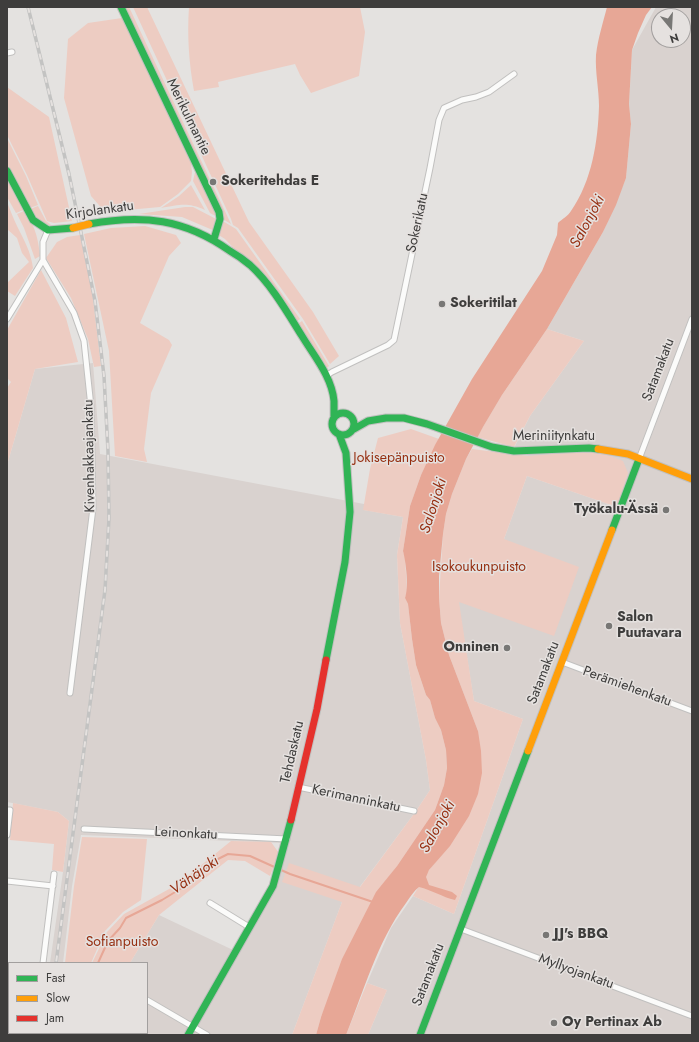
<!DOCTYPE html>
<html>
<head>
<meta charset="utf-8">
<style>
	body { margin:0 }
	#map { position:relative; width:699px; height:1042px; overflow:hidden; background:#e4e2e0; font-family:Jost,sans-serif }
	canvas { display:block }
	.frame { position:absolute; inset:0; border:8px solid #3e3d3c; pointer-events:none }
	.legend { position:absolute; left:8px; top:962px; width:140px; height:72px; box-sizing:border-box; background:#e5e1df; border:1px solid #a29f9e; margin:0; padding:5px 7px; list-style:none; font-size:12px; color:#3e3d3c }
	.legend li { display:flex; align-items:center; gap:8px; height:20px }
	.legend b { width:20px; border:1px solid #a29f9e }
	.north { position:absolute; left:651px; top:8px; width:40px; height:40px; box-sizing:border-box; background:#e5e1df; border:1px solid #a29f9e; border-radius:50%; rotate:162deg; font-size:11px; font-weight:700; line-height:16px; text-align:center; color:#3e3d3c }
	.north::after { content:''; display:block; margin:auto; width:14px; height:18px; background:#787775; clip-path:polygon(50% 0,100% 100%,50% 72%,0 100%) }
</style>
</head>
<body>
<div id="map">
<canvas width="699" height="1042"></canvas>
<div class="frame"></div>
<ul class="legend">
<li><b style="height:5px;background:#30b455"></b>Fast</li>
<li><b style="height:5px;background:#ff9f0a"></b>Slow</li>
<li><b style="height:5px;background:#e5322d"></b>Jam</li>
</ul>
<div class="north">N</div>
</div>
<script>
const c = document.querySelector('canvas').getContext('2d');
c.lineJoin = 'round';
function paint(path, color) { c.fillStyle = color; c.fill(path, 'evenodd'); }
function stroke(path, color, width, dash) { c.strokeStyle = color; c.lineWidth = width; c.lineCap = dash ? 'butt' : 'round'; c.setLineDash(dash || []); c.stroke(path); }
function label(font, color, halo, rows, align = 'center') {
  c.font = font + ' Jost,sans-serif'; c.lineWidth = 3; c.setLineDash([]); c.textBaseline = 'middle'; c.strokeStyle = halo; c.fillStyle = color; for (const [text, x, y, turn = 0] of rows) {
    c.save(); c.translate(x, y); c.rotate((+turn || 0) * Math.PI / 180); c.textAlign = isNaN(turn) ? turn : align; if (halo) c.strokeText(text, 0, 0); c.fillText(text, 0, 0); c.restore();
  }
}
const built = new Path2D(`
	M656,7H692V1035H368L387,990L367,983L391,928L413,896L454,914L523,719L474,701L458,602L504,539L527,476L617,507L528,456L511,454L530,416L584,341L547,329L603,232L626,178L631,124L629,104L632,50ZM659,16H683V40H659Z
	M93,363L100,454L364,504V510L403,517L397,555L400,623L426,760L430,790L416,811L356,892L342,902L292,1035H106V1033H147V963H130L159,915L233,950L273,878L282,843L81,835L72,886L63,963H50L63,872L69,821L58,812L7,802V465L35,369Z`);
const green = new Path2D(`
	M124,7H129L231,224L221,218Z
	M133,7H147L249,222L313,312L339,356L330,364L303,319L238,228L233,225L231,219Z
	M189,7H360L365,32L359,76L311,93L300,75L295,64L218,82L219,87L194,91C189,63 187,36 189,7Z
	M122,18L172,119L181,143L191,163L192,172L191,181L178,194L160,207L105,212L91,196L64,98L68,39L88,23Z
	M7,87L49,117L72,221L54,223L47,221L27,175L7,135Z
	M7,138L26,176L38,205L27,209L7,168Z
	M196,168L219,218L210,213L193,181Z
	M7,174L26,209L16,213L7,197Z
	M191,185L205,210C187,202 180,205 161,208L179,196Z
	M7,202C10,209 13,218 17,226C24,240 31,252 33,268L15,296L7,291V283L29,262L22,253L17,238L7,229Z
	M38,206L46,221L51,225C40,227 35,218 28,210Z
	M185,207H193L218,220L215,231L182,217L139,214Z
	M26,210C35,229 38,236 40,256L35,259L24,228L17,214Z
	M221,220L236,229L300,319L295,323L258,274L225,239L217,234Z
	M145,226L176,235L181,243L169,256L140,323L169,340L172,345L151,393L144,449L147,462L115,456L109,351L84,234L111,228Z
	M80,235L92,291L101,366L94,367L88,339L71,298L46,258L57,242L67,237Z
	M41,270L66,318L78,362L35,369L7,465V388L11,382L7,378V330Z
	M302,321L329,366L321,373L296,325Z
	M547,329L584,341L530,416L514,447L477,437L502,395Z
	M411,429L439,439L421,475L410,506L403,551L405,557L407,593L405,598L408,604L412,639L416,665L426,695L430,700L435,718L441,730L446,750L447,768L444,785L435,810L397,866L373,898L321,1017L316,1035H292L342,902L282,882L289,863L360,887L416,811L430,790L426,760L400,623L397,555L403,517L363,510L370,469L378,438Z
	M472,449L528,456L580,452L605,454L623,461L628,473L617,507L527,476L504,539L579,567L554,636L459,602L474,701L523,719L454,914L413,896L429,870L435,862L478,731L449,655L441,623L439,598L443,534L446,514L452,494L466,459Z
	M13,803L58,812L69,821L63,872L52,870L54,844L10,840Z
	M82,837L147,839L141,900L123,912L105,931L91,963H65L74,886Z
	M231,841L271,842L279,853L270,876L245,861L228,860L159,915L130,963H92L107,932L124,914L178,884Z
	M367,983L387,990L368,1035H346Z`);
const water = new Path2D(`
	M607,7H652L646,15L638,33L632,50L629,104L631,124L626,178L616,205L603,232L547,329L502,395L483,427L466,459L452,494L446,514L443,534L439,576V598L441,623L449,655L478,731L481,751L482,773L478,794L469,816L450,846L429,870L426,877L429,885L452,892L457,896L455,900C442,897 432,890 419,887C414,891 410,897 406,903C377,942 364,991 346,1035H316L321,1017L342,959L376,892L397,866L435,810L444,785L447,768L446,750L441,730L435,718L430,700L426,695L416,665L412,639L408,604L405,598C409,588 406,562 403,551L410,506L421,475L435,445L472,379L542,271L557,235L558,223C562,219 568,216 571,211C592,181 598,141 599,106C599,89 595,72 596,55C598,38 603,23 607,7Z`);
const stream = new Path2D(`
	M98,963L108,941L120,928L126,918L162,900L190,883L214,861L228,854L250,856L290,874L373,902
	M92,1033L93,1035`);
const street = new Path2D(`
	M7,53L12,52
	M48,230L43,242V260L74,313L84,341L91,407L93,508L70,693
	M7,319L43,260
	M326,376L332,372L388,345L394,340L430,168L439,120L444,108L462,100L476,97L489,92L514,74
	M639,459L692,319
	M562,662L692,711
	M298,787L414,811
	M7,810H10L7,835
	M84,829L287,839
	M7,881L53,886
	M210,903L249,927
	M461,929L692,1016
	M43,963L54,874
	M147,1000L207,1035
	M35,1035V1033`);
const fast = new Path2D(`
	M121,7L219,212L220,219L214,239
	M7,171L33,220L48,230L73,228
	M89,224C143,214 185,219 230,251C237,255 244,260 250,265C271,284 287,312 302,336C314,356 332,377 334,401C334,406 334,411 334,416
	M332 424a11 11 0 1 1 22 0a11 11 0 1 1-22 0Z
	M354,429L368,421L386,418H404L427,424L492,447L514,451L589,448L598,449
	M612,530L639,459
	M326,660L345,562L350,512L346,453L339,434
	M188,1035L273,886L291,820
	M420,1035L528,751`);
const slow = new Path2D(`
	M598,449L628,454L692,479
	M528,751L612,530`);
const jam = new Path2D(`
	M291,820L317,709L326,660`);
const rail = new Path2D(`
	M28,7L69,174L95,301L104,376L108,451L109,518L105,590L56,963
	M48,1035V1033`);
const slowBridge = new Path2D(`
	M73,228L89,224`);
const markers = [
	[213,182,4,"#787775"],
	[442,304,4,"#787775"],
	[666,510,4,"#787775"],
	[609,626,4,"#787775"],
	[507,648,4,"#787775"],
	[546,935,4,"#787775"],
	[554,1023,4,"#787775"]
];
const streetNames = [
	["Merikulmantie",188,117,64],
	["Kirjolankatu",100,211,-8],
	["Sokerikatu",418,223,-78],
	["Satamakatu",659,370,-69],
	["Meriniitynkatu",554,437],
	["Kivenhakkaajankatu",90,456,-91],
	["Satamakatu",544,673,-69],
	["Perämiehenkatu",627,687,20],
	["Tehdaskatu",293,752,-77],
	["Kerimanninkatu",356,799,12],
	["Leinonkatu",186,834,3],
	["Myllyojankatu",576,972,20],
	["Satamakatu",429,975,-69]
];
const poiNames = [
	["Sokeritehdas E",221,182],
	["Sokeritilat",450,304],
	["Työkalu-Ässä",658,510,"right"],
	["Salon",617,618],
	["Puutavara",617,634],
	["Onninen",499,648,"right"],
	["JJ's BBQ",554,935],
	["Oy Pertinax Ab",562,1023]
];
const parkNames = [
	["Jokisepänpuisto",399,459],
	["Isokoukunpuisto",479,568],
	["Sofianpuisto",122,943]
];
const waterNames = [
	["Salonjoki",588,222,-62],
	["Salonjoki",434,506,-72],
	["Salonjoki",438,827,-61],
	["Vähäjoki",195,876,-35]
];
paint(built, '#d9d2cf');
paint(green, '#edccc2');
paint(water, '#e7a796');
stroke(stream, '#e7a796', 2);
stroke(street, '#c1c0bf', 7);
stroke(fast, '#c1c0bf', 9);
stroke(slow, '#c1c0bf', 9);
stroke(jam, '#c1c0bf', 9);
stroke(street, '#fbfbfa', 5);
stroke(fast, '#30b455', 7);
stroke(slow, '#ff9f0a', 7);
stroke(jam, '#e5322d', 7);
stroke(rail, '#c3c3c2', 3.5);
stroke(rail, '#e5e1df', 2, [6]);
stroke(slowBridge, '#c1c0bf', 9, []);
stroke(slowBridge, '#ff9f0a', 7);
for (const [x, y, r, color] of markers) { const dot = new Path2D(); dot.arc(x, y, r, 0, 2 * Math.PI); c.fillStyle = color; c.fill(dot); stroke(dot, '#e5e1df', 1.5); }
label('14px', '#3e3d3c', '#e5e1df', streetNames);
label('bold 14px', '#3e3d3c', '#e5e1df', poiNames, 'left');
label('14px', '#962e10', '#e5e1df', parkNames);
label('italic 15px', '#972f12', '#e5e1df', waterNames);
</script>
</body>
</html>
